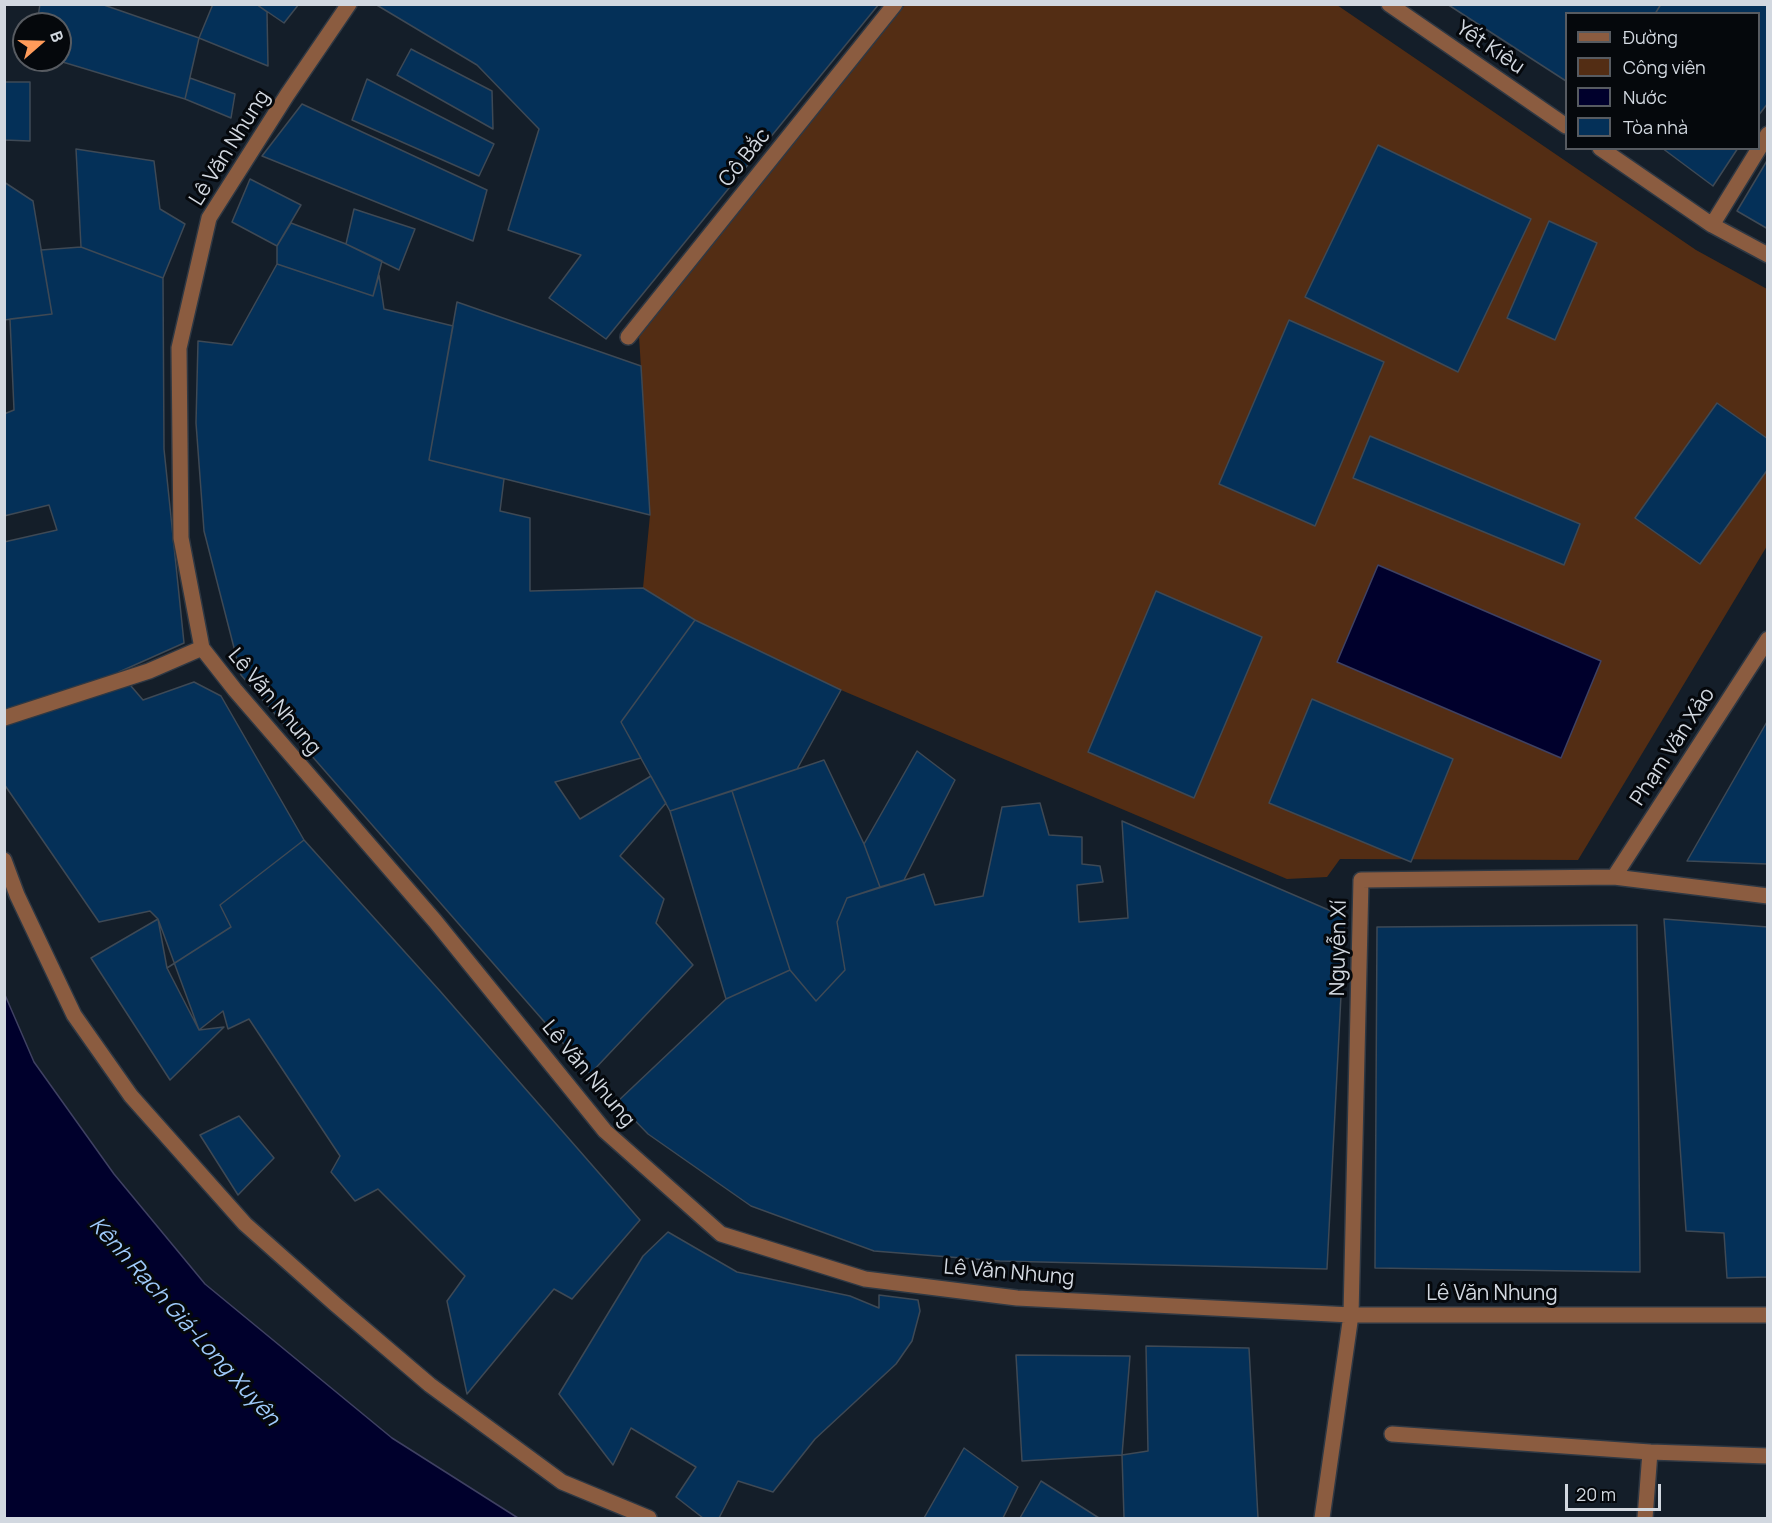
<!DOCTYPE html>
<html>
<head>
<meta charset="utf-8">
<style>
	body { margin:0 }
	#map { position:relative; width:1772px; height:1523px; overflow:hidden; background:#141e29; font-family:Manrope,sans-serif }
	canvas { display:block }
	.frame { position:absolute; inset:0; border:6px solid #d2d8e0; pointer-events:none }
	.legend { position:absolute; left:1565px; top:12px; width:195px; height:138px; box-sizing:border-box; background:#05080c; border:2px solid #575b61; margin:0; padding:8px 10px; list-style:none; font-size:18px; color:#d2d8e0 }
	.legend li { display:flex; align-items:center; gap:12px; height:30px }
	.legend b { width:30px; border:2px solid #575b61 }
	.north { position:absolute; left:12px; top:12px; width:60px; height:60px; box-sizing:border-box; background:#05080c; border:2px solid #575b61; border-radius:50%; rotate:70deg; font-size:16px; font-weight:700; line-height:24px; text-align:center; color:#d2d8e0 }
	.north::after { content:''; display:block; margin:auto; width:21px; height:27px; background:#ff9b5a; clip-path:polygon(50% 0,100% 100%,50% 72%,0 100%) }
	.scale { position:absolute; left:1565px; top:1484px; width:96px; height:27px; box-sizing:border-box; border:3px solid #d2d8e0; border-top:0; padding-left:8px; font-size:18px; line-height:21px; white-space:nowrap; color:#d2d8e0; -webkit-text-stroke:4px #05080c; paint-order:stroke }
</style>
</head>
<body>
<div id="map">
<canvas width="1772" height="1523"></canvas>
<div class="frame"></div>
<ul class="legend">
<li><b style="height:8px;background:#8b5c40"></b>Đường</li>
<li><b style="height:16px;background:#532d14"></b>Công viên</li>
<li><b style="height:16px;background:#00002c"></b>Nước</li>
<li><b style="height:16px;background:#043058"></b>Tòa nhà</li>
</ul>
<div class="north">B</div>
<div class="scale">20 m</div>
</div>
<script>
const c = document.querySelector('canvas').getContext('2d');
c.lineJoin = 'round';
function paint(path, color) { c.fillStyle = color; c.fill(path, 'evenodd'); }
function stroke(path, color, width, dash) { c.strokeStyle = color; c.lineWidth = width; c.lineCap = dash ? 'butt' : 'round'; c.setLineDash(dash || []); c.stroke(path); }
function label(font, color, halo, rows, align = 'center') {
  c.font = font + ' Manrope,sans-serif'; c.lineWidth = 6; c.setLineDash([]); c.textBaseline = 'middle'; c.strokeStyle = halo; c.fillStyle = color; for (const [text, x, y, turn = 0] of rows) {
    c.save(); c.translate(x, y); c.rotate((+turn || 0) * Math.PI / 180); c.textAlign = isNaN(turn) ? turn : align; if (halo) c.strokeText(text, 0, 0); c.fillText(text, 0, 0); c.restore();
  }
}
const green = new Path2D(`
	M905,5H1337L1696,250L1767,289V546L1578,860L1340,859L1327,877L1287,879L841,690L695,620L643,588L650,515L639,336Z`);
const water = new Path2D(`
	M1378,565L1601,661L1561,758L1337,662Z
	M5,995L34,1062L114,1174L205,1284L392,1438L518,1518H5Z`);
const building = new Path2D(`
	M40,4H101L199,38L185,99L56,60H60V24H37Z
	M213,4H256L267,12L268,66L199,38Z
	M256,4H299L284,23Z
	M375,4H879L606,339L549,298L581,255L508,230L539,129L477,65Z
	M1447,4H1661L1655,14H1566V81Z
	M1661,4H1768V103L1758,116V14H1655Z
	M411,49L492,91L493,129L397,75Z
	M190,78L235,94L231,118L185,99Z
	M367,79L494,144L479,176L352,120Z
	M4,82H30V141L4,140Z
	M302,104L487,190L473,241L262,156Z
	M1378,145L1531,219L1458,372L1305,297Z
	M1662,148H1738L1713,186Z
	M76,149L154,161L160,209L185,224L163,278L81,247Z
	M1768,159V229L1737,211Z
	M250,179L301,205L277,246L232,222Z
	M4,182L33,201L52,314L4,320Z
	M354,209L415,229L399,270L346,244Z
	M1549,221L1597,243L1555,340L1507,318Z
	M291,223L346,244L382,261L373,296L277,264V246Z
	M81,247L163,278L164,449L184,643L119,672L143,700L194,682L221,696L304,840L220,905L231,927L167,968L158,919L150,911L99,922L4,784V542L57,530L49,505L4,516V414L14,410L10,319L52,314L41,250Z
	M277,264L373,296L379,275L384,309L453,326L429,460L504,479L500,511L530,518V591L643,588L695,620L621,722L641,758L555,782L580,819L651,776L666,803L620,856L664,899L656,923L693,965L590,1074L241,675L204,531L196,423L198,341L232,345Z
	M457,302L641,366L650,515L429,460Z
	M1289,320L1384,362L1315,526L1219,484Z
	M1717,403L1768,439V469L1700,564L1635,518Z
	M1370,436L1580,524L1564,565L1353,478Z
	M1156,591L1262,637L1194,798L1088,752Z
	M695,620L841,690L797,769L670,811L621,722Z
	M1312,699L1453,759L1411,862L1269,803Z
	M1768,720V864L1687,861Z
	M917,751L955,780L904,880L880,887L864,844Z
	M824,760L864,844L880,887L847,898L837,922L845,970L816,1001L790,970L732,791Z
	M732,791L790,970L726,999L670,811Z
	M1040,803L1049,835L1082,837V864L1100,866L1103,882L1077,885L1079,922L1128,918L1122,821L1345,917L1327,1269L1000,1261L874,1251L751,1206L648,1134L617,1102L726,999L790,970L816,1001L845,970L837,922L847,898L924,874L935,905L983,896L1002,807Z
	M304,840L440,991L640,1220L572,1299L554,1289L467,1394L447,1301L465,1276L378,1189L355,1201L331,1172L340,1156L249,1019L228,1029L223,1011L199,1030L167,968L231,927L220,905Z
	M158,919L199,1030L224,1027L170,1080L91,958Z
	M1664,919L1768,927V1277L1727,1278L1724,1233L1686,1231Z
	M1637,925L1640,1272L1375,1268L1377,927Z
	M239,1116L274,1158L238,1195L200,1135Z
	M668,1232L737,1272L850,1296L879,1308V1295L918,1300L920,1311L912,1341L896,1364L815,1439L773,1492L738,1481L719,1518H703L676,1497L696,1467L631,1428L613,1465L559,1394L643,1256Z
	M1146,1346L1249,1348L1258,1518H1124L1122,1455L1148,1451Z
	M1016,1355L1130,1356L1122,1455L1022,1461Z
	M964,1448L1018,1487L1003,1518H924Z
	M1041,1481L1099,1518H1020Z`);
const minor = new Path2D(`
	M349,4L287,95L209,218L179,348L181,538L202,648L235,690L435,921L605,1131L721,1234L865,1279L1017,1298L1351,1315H1768
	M1389,4L1566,126
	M1600,148L1712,225L1768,255
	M1712,225L1768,134
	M628,337L895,4
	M4,718L149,671L202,648
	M4,860L17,895L74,1015L131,1096L245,1224L335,1304L430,1385L562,1482L649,1518
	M1614,877L1768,639
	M1392,1434L1650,1452L1768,1456
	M1322,1518L1351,1315L1361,880L1614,877L1768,896
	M1645,1518L1650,1452`);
const streetNames = [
	["Yết Kiêu",1490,48,34],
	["Lê Văn Nhung",230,148,-58],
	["Cô Bắc",745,158,-51],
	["Lê Văn Nhung",274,702,50],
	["Phạm Văn Xảo",1673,747,-57],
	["Nguyễn Xí",1339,948,-89],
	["Lê Văn Nhung",588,1074,50],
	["Lê Văn Nhung",1009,1273,5],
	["Lê Văn Nhung",1492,1294]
];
const waterNames = [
	["Kênh Rạch Giá-Long Xuyên",184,1322,48]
];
paint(green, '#532d14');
paint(water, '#00002c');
stroke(water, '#3f4162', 1.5);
paint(building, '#043058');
stroke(building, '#3e4955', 1.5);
stroke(minor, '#2f3843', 18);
stroke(minor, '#8b5c40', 15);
label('21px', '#d2d8e0', '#05080c', streetNames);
label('italic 22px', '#9fcafa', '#05080c', waterNames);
</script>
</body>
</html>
